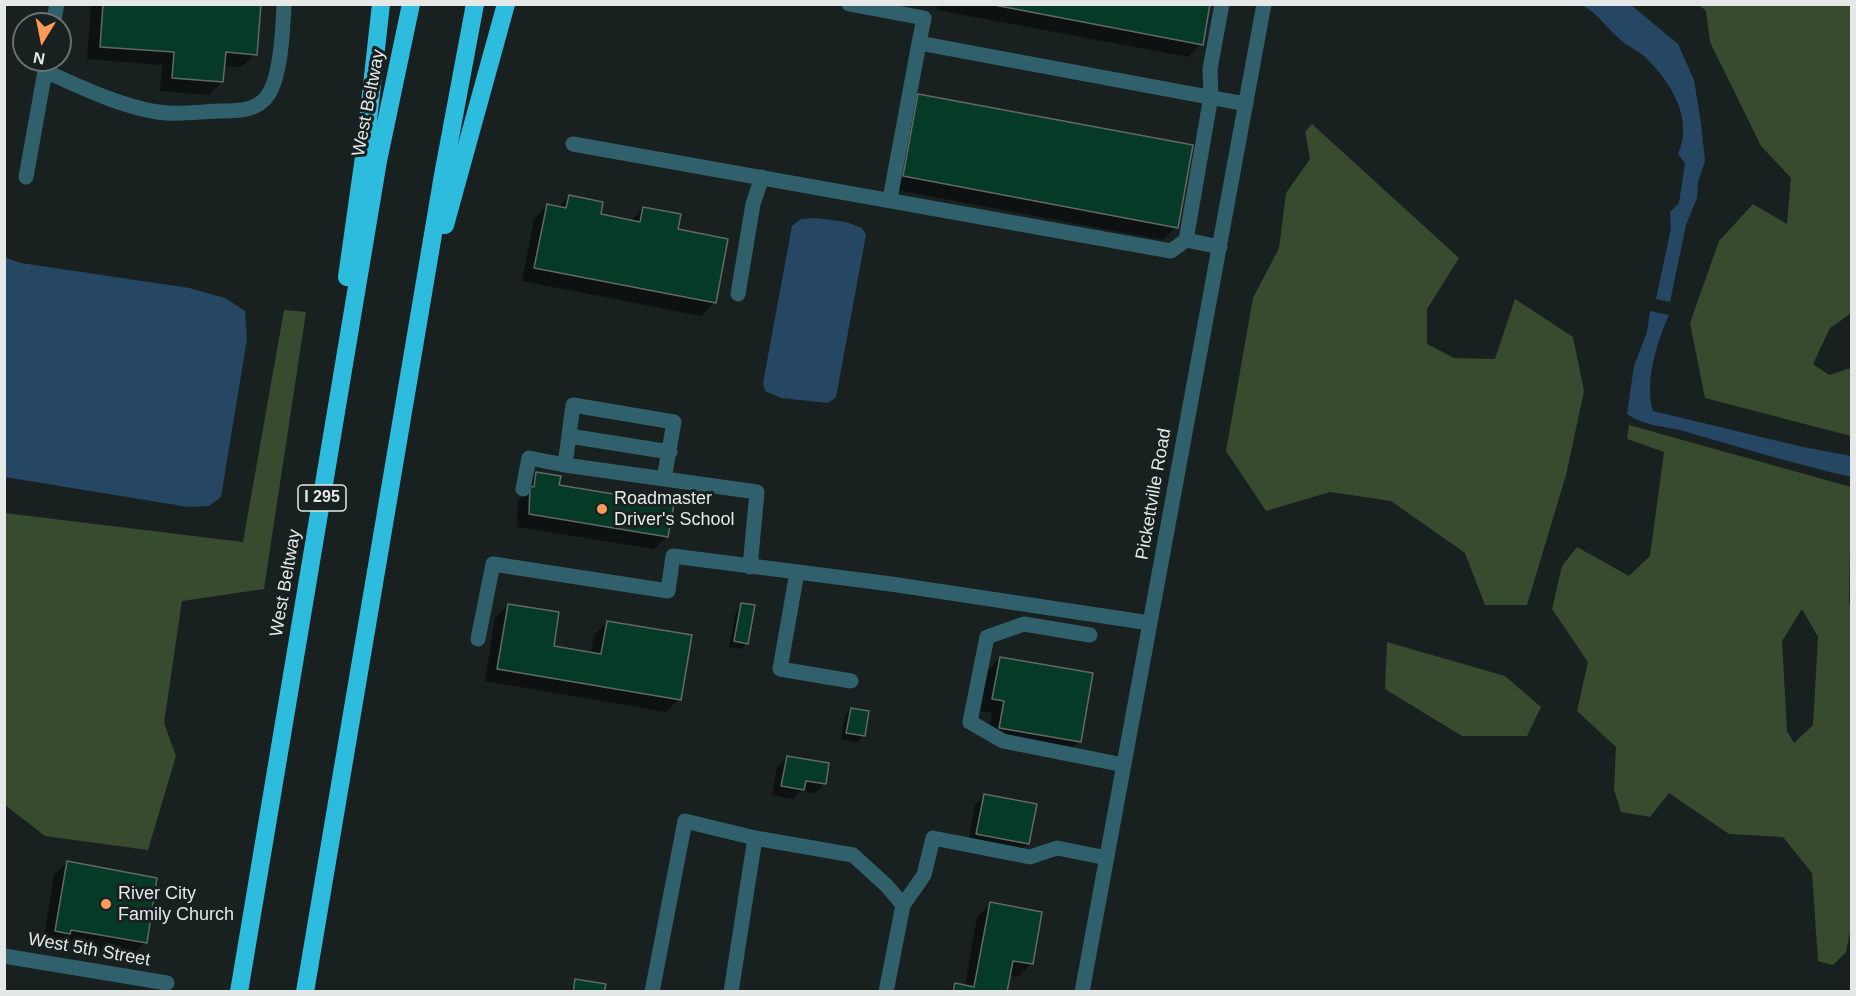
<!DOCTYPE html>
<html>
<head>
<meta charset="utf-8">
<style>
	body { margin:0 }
	#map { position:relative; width:1856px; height:996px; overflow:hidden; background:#192020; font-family:Arial,sans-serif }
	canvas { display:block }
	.frame { position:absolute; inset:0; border:6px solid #e4e9e8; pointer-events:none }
	.north { position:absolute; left:12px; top:12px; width:60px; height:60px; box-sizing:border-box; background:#192020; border:2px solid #6a7070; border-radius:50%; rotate:190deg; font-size:16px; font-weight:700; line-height:24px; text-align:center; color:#e4e9e8 }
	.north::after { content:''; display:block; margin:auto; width:21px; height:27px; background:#fe9b58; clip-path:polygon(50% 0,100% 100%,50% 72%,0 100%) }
</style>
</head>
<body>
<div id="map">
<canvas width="1856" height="996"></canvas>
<div class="frame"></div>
<div class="north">N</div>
</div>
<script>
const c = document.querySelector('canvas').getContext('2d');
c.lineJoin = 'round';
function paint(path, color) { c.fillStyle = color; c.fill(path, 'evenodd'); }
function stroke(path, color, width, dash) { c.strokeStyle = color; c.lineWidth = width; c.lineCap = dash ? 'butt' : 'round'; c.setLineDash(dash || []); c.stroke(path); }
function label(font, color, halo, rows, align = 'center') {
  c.font = font + ' Arial,sans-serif'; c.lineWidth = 6; c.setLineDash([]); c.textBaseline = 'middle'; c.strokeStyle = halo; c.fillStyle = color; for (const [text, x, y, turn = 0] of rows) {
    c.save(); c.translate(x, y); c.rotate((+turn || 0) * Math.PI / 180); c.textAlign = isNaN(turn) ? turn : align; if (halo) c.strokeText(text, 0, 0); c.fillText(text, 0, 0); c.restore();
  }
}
const green = new Path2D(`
	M1699,5H1851V313L1830,328L1813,364L1829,375L1851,368V436L1705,398L1690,323L1719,241L1753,204L1787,224L1791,178L1761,146L1710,42L1706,11Z
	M1312,124L1459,258L1427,309V344L1454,358L1495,359L1515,299L1573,337L1584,391L1566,475L1527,605H1485L1465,553L1391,501L1330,492L1266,511L1226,451L1253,298L1279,248L1286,193L1310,159L1305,132Z
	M284,310L306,312L264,589L182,601L164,723L176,756L148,850L45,836L5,805V513L243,542Z
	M1629,425L1851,487L1849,604H1852V921L1846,952L1833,965L1818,961L1812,873L1783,837L1729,834L1669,793L1650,817L1621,812L1614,790L1616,747L1577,711L1588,662L1552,609L1562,566L1577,547L1629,576L1650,556L1664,452L1627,439ZM1802,609L1818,637L1813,725L1794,743L1787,731L1782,641Z
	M1387,642L1505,676L1541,707L1527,736H1462L1385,689Z`);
const water = new Path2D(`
	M1582,5H1631L1678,44L1694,80L1701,123L1705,161L1698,182L1697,198L1686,225L1670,302L1656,299L1671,228L1670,212L1679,203L1685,163L1678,154C1694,120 1671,82 1646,58C1640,52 1631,48 1623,42C1608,30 1599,14 1582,5Z
	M816,218L846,222L862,228L866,235L836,397L828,403L781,398L765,391L763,383L792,226L801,219Z
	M4,257L21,263L189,288L225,298L245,311L247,339L221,497L209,506L188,507L5,477Z
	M1650,311L1669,315C1657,342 1644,382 1653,411L1803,447L1851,456V477C1795,464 1739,447 1683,431C1665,426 1643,426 1627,414L1634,366L1647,332Z`);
const shadow = new Path2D(`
	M91,4H259L255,54L242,67L223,66L222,82L209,95L160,91L162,65L87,59Z
	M938,4H1209L1201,44L1188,57L937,10Z
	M919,95L1176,227L1163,240L891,189L906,108Z
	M569,196L599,215L630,222L643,208L676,230L726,240L714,303L701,316L522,281L534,219L547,206L558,208Z
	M537,474L558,487L667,536L654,549L517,527L518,501L522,496L524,487Z
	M742,604L747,643L741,649L729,647L736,611Z
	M508,605L552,647L591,654L594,635L607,622L679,699L666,712L485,681L495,618Z
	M1000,658L1079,741L1066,754L987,740L992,713L980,711L987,671Z
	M851,709L863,735L857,742L841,739L845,715Z
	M787,757L824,784L815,793L801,791L793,799L772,795L777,767Z
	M984,796L1028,843L1018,853L968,844L975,805Z
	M67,862L145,942L132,955L59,943L56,946L43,944L54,875Z
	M990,904L1031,964L1018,977L1009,975L1006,992H948L955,985L965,986L977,917Z
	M576,980L603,992H569Z`);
const building = new Path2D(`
	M103,4H261L257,55L226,52L223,82L172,78L174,52L100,47Z
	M989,4H1210L1203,45Z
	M918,94L1193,145L1178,228L903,176Z
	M569,195L603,202L601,214L640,222L643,207L681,214L678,229L728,239L716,303L534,268L547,204L566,208Z
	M536,472L561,476L559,485L674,504L668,537L529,514L530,486L534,487Z
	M741,603L755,605L748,644L734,641Z
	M508,604L559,612L554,646L601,654L607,621L692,635L681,700L497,669Z
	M1000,657L1093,673L1081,742L999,728L1004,701L992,699Z
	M851,708L869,711L865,736L846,733Z
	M787,756L829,763L826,784L806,781L804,790L781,786Z
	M984,794L1037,804L1029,844L976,834Z
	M67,861L157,878L147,943L71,930L70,934L55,931Z
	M990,902L1042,912L1033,964L1013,961L1007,992H953L955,983L974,987Z
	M575,979L606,984L604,992H573Z`);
const minor = new Path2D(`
	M849,4L924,18L919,43L1246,104
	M53,24L57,4
	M45,71C80,87 128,110 167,113C183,114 201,112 218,111C235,111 257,112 268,95C281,76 283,28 284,4
	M573,144L1171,251L1186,240L1220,247
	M26,177L47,60
	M890,199L919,43
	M1186,240L1211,96L1210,69L1222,4
	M738,294L753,204L762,177
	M569,436L670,452
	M664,479L674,422L573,405L565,465L757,492L750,567
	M523,489L529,458L565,465
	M797,572L780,669L851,681
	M1090,635L1024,624L987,637L970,722L1003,741L1124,765
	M478,639L493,564L668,591L673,556L891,584L1150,623
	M903,905L924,875L933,838L1030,857L1057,848L1107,858
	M4,956L167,983
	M652,992L685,821L755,838L853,855L887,886L903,905L886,992
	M731,992L755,838
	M1082,992L1264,4`);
const highway = new Path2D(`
	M445,225L506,4
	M347,277L364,157L381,4
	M239,992L378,161L411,4
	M305,992L443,175L475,4`);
const markers = [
	[602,509,6,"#fe9b58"],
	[106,904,6,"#fe9b58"]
];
const shields = [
	[322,498,48]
];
const shieldNames = [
	["I 295",322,498]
];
const streetNames = [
	["West Beltway",369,103,-79],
	["Pickettville Road",1154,494,-80],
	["West Beltway",286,583,-80],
	["West 5th Street",89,950,10]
];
const poiNames = [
	["Roadmaster",614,499],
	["Driver's School",614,520],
	["River City",118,894],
	["Family Church",118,915]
];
paint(green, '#384b2e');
paint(water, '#254763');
paint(shadow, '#0007');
paint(building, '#053a27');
stroke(building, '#626965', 1.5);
stroke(minor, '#31606d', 15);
stroke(highway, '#2dbcdd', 18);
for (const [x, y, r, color] of markers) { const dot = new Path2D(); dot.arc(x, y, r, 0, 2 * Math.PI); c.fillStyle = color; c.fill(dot); stroke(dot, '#192020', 2); }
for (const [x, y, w] of shields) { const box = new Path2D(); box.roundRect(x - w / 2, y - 13, w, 26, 4.5); c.fillStyle = '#192020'; c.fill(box); stroke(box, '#e4e9e8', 1.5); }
label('bold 16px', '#e4e9e8', null, shieldNames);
label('18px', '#e4e9e8', '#192020', streetNames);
label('18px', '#e4e9e8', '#192020', poiNames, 'left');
</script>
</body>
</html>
